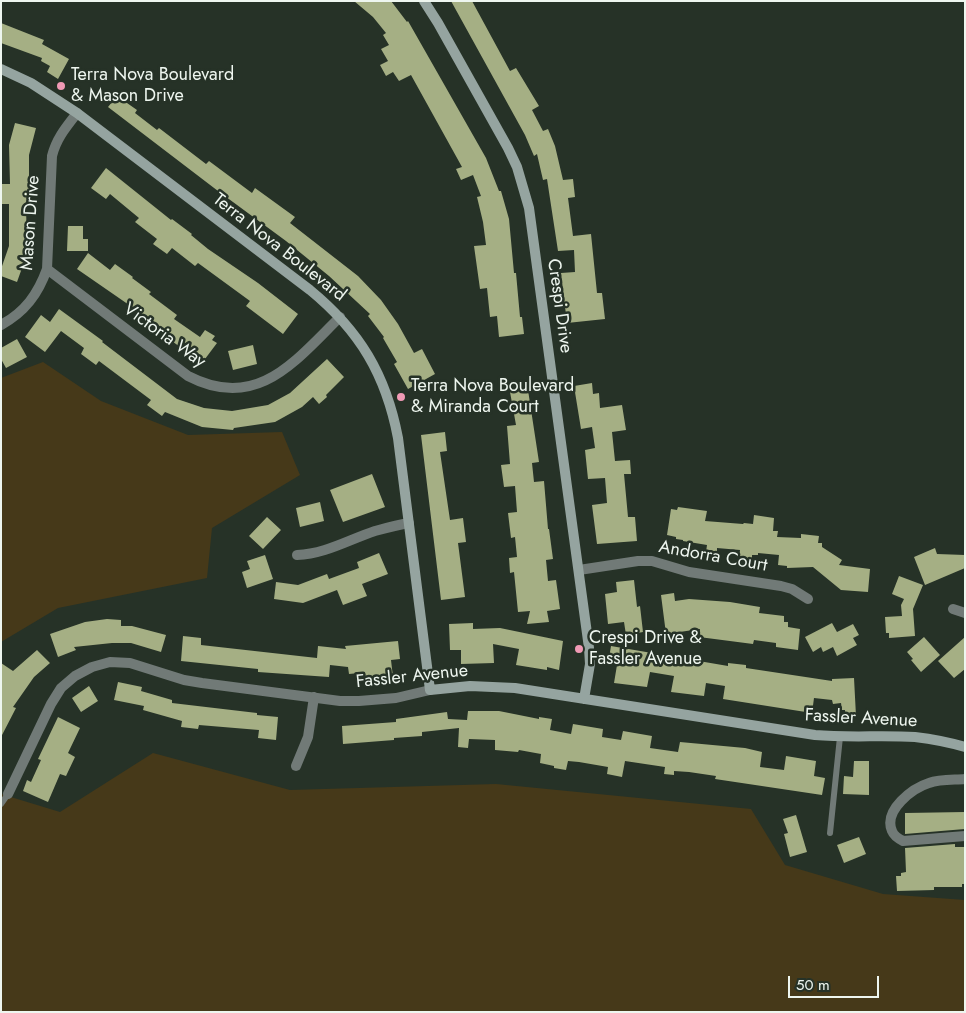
<!DOCTYPE html>
<html>
<head>
<meta charset="utf-8">
<style>
	body { margin:0 }
	#map { position:relative; width:966px; height:1013px; overflow:hidden; background:#263227; font-family:Jost,sans-serif }
	canvas { display:block }
	.frame { position:absolute; inset:0; border:2px solid #eef6ef; pointer-events:none }
	.scale { position:absolute; left:788px; top:976px; width:91px; height:22px; box-sizing:border-box; border:2px solid #eef6ef; border-top:0; padding-left:6px; font-size:15px; line-height:18px; white-space:nowrap; color:#eef6ef; -webkit-text-stroke:4px #263227; paint-order:stroke }
</style>
</head>
<body>
<div id="map">
<canvas width="966" height="1013"></canvas>
<div class="frame"></div>
<div class="scale">50 m</div>
</div>
<script>
const c = document.querySelector('canvas').getContext('2d');
c.lineJoin = 'round';
function paint(path, color) { c.fillStyle = color; c.fill(path, 'evenodd'); }
function stroke(path, color, width, dash) { c.strokeStyle = color; c.lineWidth = width; c.lineCap = dash ? 'butt' : 'round'; c.setLineDash(dash || []); c.stroke(path); }
function label(font, color, halo, rows, align = 'center') {
  c.font = font + ' Jost,sans-serif'; c.lineWidth = 5; c.setLineDash([]); c.textBaseline = 'middle'; c.strokeStyle = halo; c.fillStyle = color; for (const [text, x, y, turn = 0] of rows) {
    c.save(); c.translate(x, y); c.rotate((+turn || 0) * Math.PI / 180); c.textAlign = isNaN(turn) ? turn : align; if (halo) c.strokeText(text, 0, 0); c.fillText(text, 0, 0); c.restore();
  }
}
const green = new Path2D(`
	M43,362L101,401L188,435L282,432L300,475L212,528L207,578L58,608L1,642V378Z
	M153,753L290,790L496,784L751,809L785,865L883,894L965,900V1012H1V794L60,812Z`);
const building = new Path2D(`
	M354,1H391L407,22L408,21L486,158L499,191H501L509,219L514,273H516L520,317H522L524,334L499,337L497,316L490,317L487,288L480,289L474,246L486,245L483,222L477,197L481,196L473,175L461,180L456,169L462,167L411,75L399,81L393,72L386,76L380,65L388,61L381,49L389,45L383,35L386,33L373,17Z
	M451,1H472L510,71L516,68L539,106L532,110L543,131L548,129L555,146L563,180L573,179L575,197L568,198L573,236L591,234L597,293H602L605,319L567,323L561,273L575,272L574,250L558,251L547,179L543,180L537,154L534,156L525,135Z
	M1,23L44,40L42,44L69,59L58,79L47,72L50,66L41,61L42,58L1,43Z
	M117,96L137,110L135,113L157,130L159,128L206,164L209,161L252,193L255,188L295,217L290,223L358,276L381,300L398,324L414,353L422,349L435,374L408,389L394,364L397,362L383,338L384,337L368,316L370,314L329,276L286,241L218,191L108,107Z
	M15,123L36,128L29,155V204H26L27,254L17,282L1,276V269L9,246V204H2V184H10L9,145Z
	M106,168L171,220L172,219L192,234L191,235L208,249L258,283L298,314L283,334L246,306L250,301L198,263L195,266L172,248L167,254L153,244L157,239L135,222L139,218L110,194L106,199L91,188Z
	M68,226H83V239H88V251H67Z
	M88,253L110,270L115,264L133,277L132,278L151,292L149,294L177,315L174,319L200,337L205,330L215,336L212,340L217,343L202,363L165,336L167,333L145,316L77,269Z
	M59,309L103,341L102,342L177,399L204,408L232,411L268,405L290,393L327,359L344,377L326,395L327,397L319,404L313,397L302,407L275,422L234,428L233,430L202,427L165,412L162,416L147,405L151,400L99,361L96,365L81,354L84,348L61,331L45,352L25,337L41,315L50,322Z
	M17,339L27,357L6,368L1,359V348Z
	M253,345L257,364L233,370L228,351Z
	M592,383L593,394L599,393L600,408L622,405L626,430L612,432L615,461L630,460L631,474H624L628,517H635L637,541L597,544L592,505L607,503L605,478L588,479L585,450L595,448L592,427L581,429L574,386Z
	M528,390L539,462L532,463L534,482L544,481L548,529H549L553,559L546,560L548,581L556,580L560,609L547,611L549,622L527,624L530,611L518,612L514,572L510,573L509,558L517,557L515,537L511,538L508,513L517,512L515,486L504,487L501,465L510,464L507,426L516,425L510,392Z
	M445,432L447,451L440,452L450,520L463,518L466,542L458,543L465,597L441,600L421,435Z
	M372,474L385,507L343,522L330,490Z
	M320,502L324,521L300,527L296,508Z
	M678,507L707,511L705,521L743,524L744,523L753,524L754,515L774,518L773,531H778L777,537L801,538V534L819,536L818,543H822V547L842,560L839,565L870,569L868,592L841,590L813,567L787,568V566L778,565L779,555L758,553V555H752V559L739,558L740,550L717,548V553L706,552L707,545L683,541V540L676,539V537L667,535L671,509L677,510Z
	M267,517L281,530L263,549L249,536Z
	M935,548L937,554L965,555V568L925,585L914,557Z
	M379,553L388,574L362,584L367,596L343,605L337,590L303,603L274,599L276,582L298,585L327,574L329,579L359,568L357,562Z
	M265,555L273,579L247,588L242,572L250,569L247,561Z
	M899,576L923,585L913,609L915,636L889,638V633H886L885,617L902,616L901,605L904,599L892,594Z
	M634,580L637,607L640,606L643,632L626,635L624,622L608,624L605,594L617,592L616,582Z
	M674,593L675,601L689,599L730,602L760,607L759,613L784,616V622H788V627L800,629L798,650L776,647V643L754,640L753,644L699,637L700,629L666,634L661,595Z
	M107,619L121,620V626H132L166,635L161,652L131,643H112L74,647L76,650L58,657L50,634L85,622Z
	M473,623V629L500,628L563,641L559,670L547,667V670L516,665L519,649L493,644L494,663L461,664V650H450L449,624Z
	M832,623L837,632L853,624L859,635L853,638L857,645L837,656L833,647L823,652L821,647L813,652L805,637Z
	M183,636L201,638V645L317,658L318,646L346,649L345,646L398,641L400,659L391,660L393,677L377,679V677L360,679L359,673L349,674L348,667L330,665L329,677L258,672V669L181,661Z
	M924,637L940,655L921,672L911,660L913,659L907,652Z
	M965,637V669L954,678L938,661Z
	M611,646L728,666V663L746,665V668L832,681V679L854,678L856,716H845V710H842L841,703L833,704L832,700L814,698L812,713L723,699L725,686L706,683L704,696L671,692L674,676L650,672L647,687L614,683L617,665L608,664Z
	M37,650L50,663L34,677L13,707L16,708L1,737V663L13,671Z
	M118,682L142,687L141,691L172,700V703L257,713V715L278,717L276,740L258,738L259,730L199,725L198,729L181,727L182,721L143,710L144,706L114,700Z
	M89,686L98,701L81,712L72,698Z
	M468,711H499L539,719V717L552,719L550,730L571,734L573,724L603,729L602,737L621,740L623,731L652,736L650,748L678,752L680,742L745,748L762,752L760,767L784,770L786,756L816,761L814,776L825,778L822,795L715,779L716,776L689,772L674,771V775L664,774L665,767L625,761L622,777L607,774L608,767L579,762L568,761L566,770L554,768V766L540,763L541,754L519,750L518,752L495,750V740L469,739L468,748L458,747L459,728L422,732V736L394,738V740L343,744L342,726L396,722V719L447,712L448,719L467,720Z
	M58,717L80,728L68,753L75,757L66,776L60,774L48,802L23,791L27,780L31,782L41,760L38,759Z
	M854,761H869V795L843,794L844,776L853,777Z
	M965,812V829L905,834V813Z
	M796,815L807,852L790,857L784,834L788,833L783,819Z
	M859,837L866,854L844,863L837,845Z
	M955,844V847H965V884H962V887H934V890L897,891L896,876H901V873L906,872L905,848Z`);
const lane = new Path2D(`
	M1,804L8,794
	M830,833L840,737`);
const street = new Path2D(`
	M47,269L188,376C257,412 295,361 340,317
	M1,325C25,312 38,294 47,269L52,156C56,139 66,127 77,113
	M297,555C325,554 348,540 375,531C386,528 397,525 409,523
	M579,570L638,561H652L689,572L781,586L792,589L808,599
	M953,609L965,613
	M296,766L308,737L314,697
	M965,779C954,780 940,779 929,783C913,788 883,810 892,831C894,836 899,839 903,841L965,836
	M8,794L51,704L61,688L75,676L92,667L110,662L130,663L184,680L202,683L340,701H359L396,698L430,690`);
const secondary = new Path2D(`
	M424,1L438,23L508,148L517,167L529,208L589,648L590,664L584,699
	M1,69L31,83L77,113L310,290C360,331 386,375 398,438L430,690L470,686L515,688L815,735C848,738 882,735 915,737C932,739 948,742 965,747`);
const markers = [
	[61,86,5,"#f09ab5"],
	[401,397,5,"#f09ab5"],
	[579,649,5,"#f09ab5"]
];
const poiNames = [
	["Terra Nova Boulevard",71,76],
	["& Mason Drive",71,97],
	["Terra Nova Boulevard",411,387],
	["& Miranda Court",411,408],
	["Crespi Drive &",589,639],
	["Fassler Avenue",589,660]
];
const streetNames = [
	["Mason Drive",31,223,-86],
	["Terra Nova Boulevard",279,248,38],
	["Crespi Drive",559,306,82],
	["Victoria Way",164,336,36],
	["Andorra Court",713,557,10],
	["Fassler Avenue",412,677,-6],
	["Fassler Avenue",861,719,3]
];
paint(green, '#463919');
paint(building, '#a5af84');
stroke(lane, '#717a77', 6);
stroke(street, '#717a77', 10);
stroke(secondary, '#95a4a0', 10);
for (const [x, y, r, color] of markers) { const dot = new Path2D(); dot.arc(x, y, r, 0, 2 * Math.PI); c.fillStyle = color; c.fill(dot); stroke(dot, '#263227', 2); }
label('18px', '#eef6ef', '#263227', poiNames, 'left');
label('18px', '#eef6ef', '#263227', streetNames);
</script>
</body>
</html>
